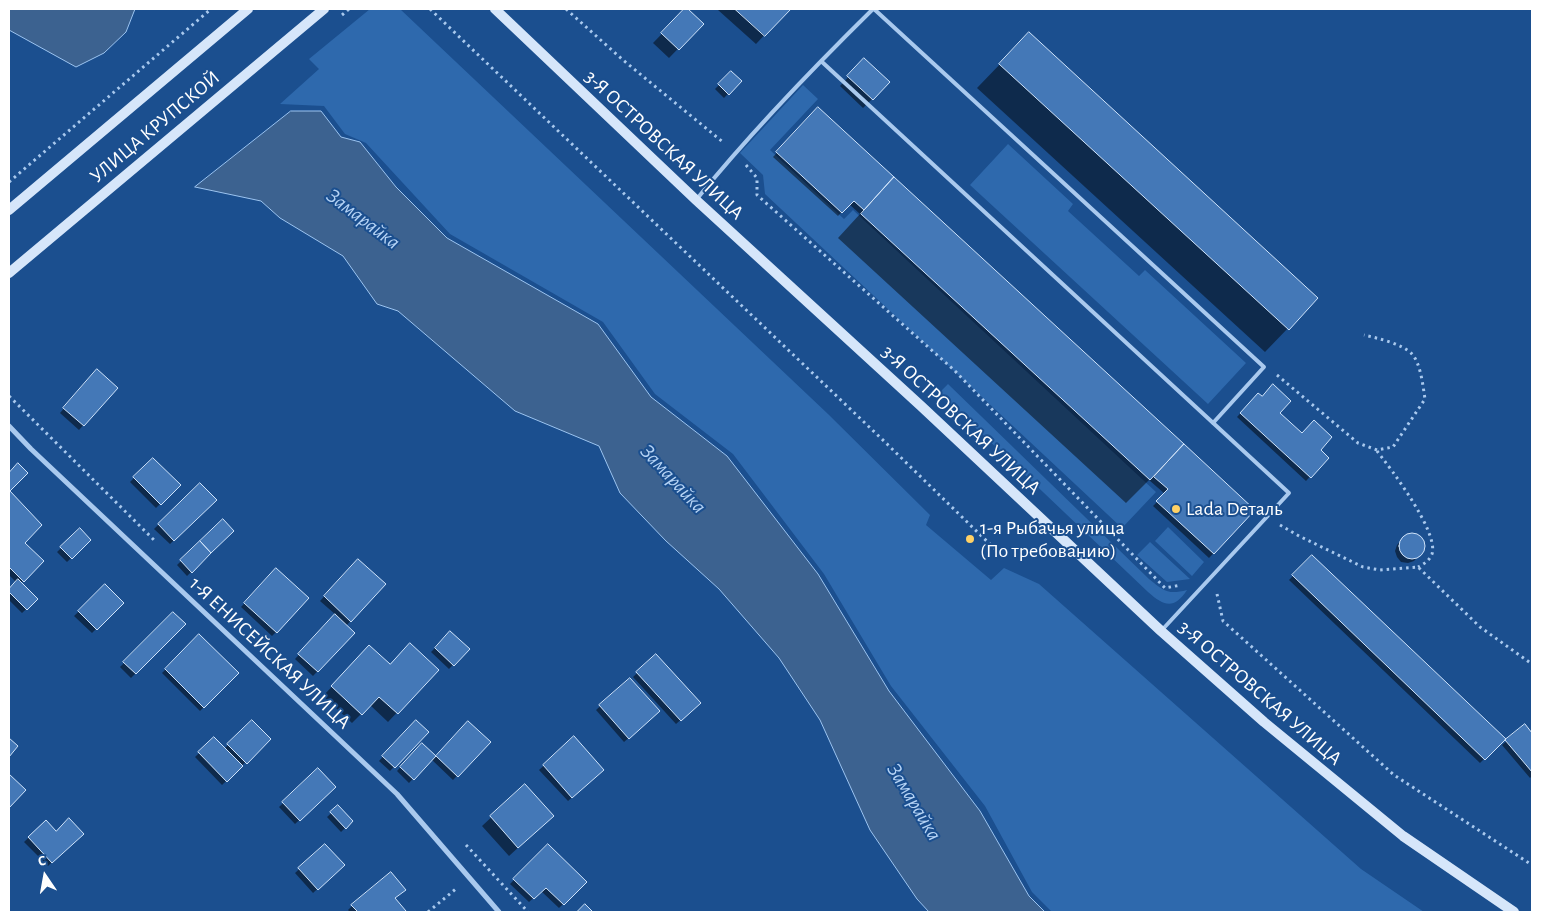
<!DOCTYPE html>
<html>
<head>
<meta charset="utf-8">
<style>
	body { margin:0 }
	#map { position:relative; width:1541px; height:921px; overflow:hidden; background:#1b4f8f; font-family:"Alegreya Sans",sans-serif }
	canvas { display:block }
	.frame { position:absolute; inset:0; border:10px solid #fff; pointer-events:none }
	.north { position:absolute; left:20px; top:851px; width:50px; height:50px; -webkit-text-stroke:4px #1b4f8f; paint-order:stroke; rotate:348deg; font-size:14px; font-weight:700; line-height:20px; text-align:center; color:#fff }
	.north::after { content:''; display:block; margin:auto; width:18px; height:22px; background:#fff; clip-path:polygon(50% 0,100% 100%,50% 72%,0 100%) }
</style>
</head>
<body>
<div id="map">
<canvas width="1541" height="921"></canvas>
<div class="frame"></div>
<div class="north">С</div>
</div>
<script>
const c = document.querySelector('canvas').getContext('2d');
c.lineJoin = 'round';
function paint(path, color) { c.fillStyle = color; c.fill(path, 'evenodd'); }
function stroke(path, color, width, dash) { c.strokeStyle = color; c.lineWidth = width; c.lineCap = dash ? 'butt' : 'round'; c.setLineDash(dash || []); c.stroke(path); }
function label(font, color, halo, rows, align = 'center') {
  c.font = font + ' "Alegreya Sans",sans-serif'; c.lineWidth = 4; c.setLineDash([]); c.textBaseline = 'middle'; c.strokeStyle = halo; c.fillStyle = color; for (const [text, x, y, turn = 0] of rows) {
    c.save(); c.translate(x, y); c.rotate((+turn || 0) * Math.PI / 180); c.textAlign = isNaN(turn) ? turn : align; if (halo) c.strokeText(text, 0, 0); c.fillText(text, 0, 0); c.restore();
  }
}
const green = new Path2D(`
	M370,9H400L828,414L930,515L926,525L991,580L1004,568L1039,584L1361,869L1424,912H1052L1032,892L985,806L891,686L824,574L733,454L655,394L603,322L450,234L366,143L345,134L324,106L280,104L319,69L309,59Z
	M803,85L818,99L770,150L844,219L853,210L1156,492L1122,528L765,194L763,175L740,153Z
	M1008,144L1073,204L1068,211L1139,276L1145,270L1246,363L1208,404L970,185Z
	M948,384L1149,579C1164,591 1168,595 1187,590C1174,610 1164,606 1148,592L939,393Z
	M1168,527L1204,562L1192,576L1155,541Z
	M1150,542L1190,579L1167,582L1137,555Z`);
const water = new Path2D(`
	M9,9H135L126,32L104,53L76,67L9,30Z
	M291,111H321L341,137L360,142L396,187L447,238L598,324L651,397L727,456L818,574L889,691L980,811L1029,896L1045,912H929L917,899L870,830L820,720L779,658L719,589L666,541L620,493L599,446L515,411L398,311L377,304L343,256L280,218L261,201L195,187Z`);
const shadow = new Path2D(`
	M686,9L702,24L669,58L653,43Z
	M719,9H789L756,44L718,10Z
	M1029,34L1317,298L1265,352L977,88Z
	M856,69L872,99L863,108L840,86Z
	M731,73L740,81L724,98L715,89Z
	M818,109L890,183L894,179L1254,510L1209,558L1153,506L1165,494L1149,480L1126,503L838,238L860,214L849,204L838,216L773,157Z
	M93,375L116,388L79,430L60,413Z
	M1258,394L1327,458L1306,481L1237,417Z
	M153,459L179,485L156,508L130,482Z
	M18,465L26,473L9,491L40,525L23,543L42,561L21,583L37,599L22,613L9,600V591L17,583L9,575V475Z
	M200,484L215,500L170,544L154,529Z
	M223,520L233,531L187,576L177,565Z
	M80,530L90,540L67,562L57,552Z
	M1412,533L1418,535L1423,539L1425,545L1423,551L1414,561L1408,563L1401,562L1397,557L1395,551L1397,545L1406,535Z
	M1312,556L1504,739L1480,763L1289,580Z
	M358,560L384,584L346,626L353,633L313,676L295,659L336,615L320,601Z
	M276,570V632L272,636L241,607Z
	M105,586L122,603L92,633L74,616Z
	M174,613L184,624L131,678L120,667Z
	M450,633L468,649L449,669L431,652Z
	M199,636L237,673L200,711L162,673Z
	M656,655L695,707L676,724L633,677Z
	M361,656L390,666L437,670L388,722L370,705L352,723L323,696Z
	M630,679L654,715L624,742L596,710Z
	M252,721L269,739L222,785L195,757L214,739L224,749Z
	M416,721L427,732L390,771L379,761Z
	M468,723L489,742L453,780L431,759L409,783L397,771L422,744L436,757Z
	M1525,726L1532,735V776L1530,778L1502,745Z
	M574,738L598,774L568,801L539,770Z
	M318,770L334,787L295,824L279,807Z
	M525,786L543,825L509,856L482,826Z
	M338,807L352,821L341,832L327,817Z
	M46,821L56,833L82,834L48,866L24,842Z
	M325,845L343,865L313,893L295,873Z
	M548,846L585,882L559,908L541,891L529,902L510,884Z
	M394,899L404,911L403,912H350L348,910L352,906Z`);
const building = new Path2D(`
	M684,9H688L704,24L679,50L661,33Z
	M735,9H791L765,36Z
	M1029,32L1318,298L1289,330L999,64Z
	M864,58L890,82L873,100L847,76Z
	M731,71L742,81L729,95L718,84Z
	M818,107L894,177L864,210L854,201L842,213L776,152Z
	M894,177L1184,444L1150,480L861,214Z
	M97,369L118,388L84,426L63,408Z
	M1273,384L1291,401L1280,413L1302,433L1314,420L1332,437L1321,450L1329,458L1311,478L1240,413L1258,393L1262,396Z
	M1184,444L1255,510L1214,554L1156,501L1168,489L1154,477Z
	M153,458L181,485L161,505L133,477Z
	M18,463L28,473L10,491L9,489V473Z
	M200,483L217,500L174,541L158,524Z
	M10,491L42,525L25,543L44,561L24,582L9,567V492Z
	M223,519L234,531L211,553L200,541Z
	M80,528L91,540L72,559L60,547Z
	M1399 546a13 13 0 1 1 26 0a13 13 0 1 1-26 0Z
	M200,541L211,553L192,573L180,560Z
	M1312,555L1506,739L1485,760L1292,575Z
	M358,559L386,584L351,622L324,596Z
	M276,568L309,598L277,633L244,603Z
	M18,579L38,599L27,610L9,592V589Z
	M105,584L124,603L97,630L78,611Z
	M173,612L186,624L136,674L123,662Z
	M335,614L355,633L318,672L298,654Z
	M450,631L470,649L454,666L435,648Z
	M199,634L239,673L204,708L165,669Z
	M410,643L439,670L398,714L379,697L362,715L331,686L369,645L390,664Z
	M656,654L701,703L681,721L636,672Z
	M630,678L660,711L629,739L599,705Z
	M252,720L271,739L247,764L227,744Z
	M416,720L429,732L395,768L382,756Z
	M468,721L491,742L458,777L436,756Z
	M1525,724L1532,733V772L1505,740Z
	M574,736L604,770L572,798L543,765Z
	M214,737L243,766L227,782L198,752Z
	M9,738L18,746L9,757Z
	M422,743L436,756L414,780L400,767Z
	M318,768L336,787L300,821L282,802Z
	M9,774L26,790L9,808Z
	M525,784L554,816L518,848L490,816Z
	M338,805L353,821L346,829L330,812Z
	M69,818L84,834L52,863L28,837L46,820L56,831Z
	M325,844L345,865L318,890L298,868Z
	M548,844L587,882L564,905L546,888L534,899L513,879Z
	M391,872L406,890L395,898L406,911L404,912H358L351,905Z
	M585,904L593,912H577Z`);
const path = new Path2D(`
	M430,9L886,443L1000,554
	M566,9L623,60L724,143
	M342,15L349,9
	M746,165L757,178V195L954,370L1165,588L1181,585
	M9,182L211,9
	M1277,375L1358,443L1377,450L1393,447L1425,399C1423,387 1421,364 1412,354C1403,344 1377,338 1364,335
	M9,396L154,540
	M1377,451C1391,469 1439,532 1432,554C1429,561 1424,564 1418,567
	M1280,525L1299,536L1363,567L1380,570L1418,567L1480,627L1532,664
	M1217,594L1223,621L1394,775L1532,865
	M466,845L528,912
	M428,912L457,888`);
const service = new Path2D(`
	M874,9L1264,367L1213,423
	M821,61L1289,493L1162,630
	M696,200C751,132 811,70 873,9`);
const minor = new Path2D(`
	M9,426L31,449L397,794L499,912`);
const secondary = new Path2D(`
	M495,9L696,200L921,406L1161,631L1264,722L1403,836L1514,912
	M9,210L248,9
	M9,273L324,9`);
const markers = [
	[1176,509,5,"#ffd166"],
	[970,539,5,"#ffd166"]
];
const streetNames = [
	["УЛИЦА КРУПСКОЙ",155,127,-40],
	["3-Я ОСТРОВСКАЯ УЛИЦА",664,145,43],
	["3-Я ОСТРОВСКАЯ УЛИЦА",961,420,43],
	["1-Я ЕНИСЕЙСКАЯ УЛИЦА",270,653,43],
	["3-Я ОСТРОВСКАЯ УЛИЦА",1260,693,41]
];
const poiNames = [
	["Lada Dеталь",1186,509],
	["1-я Рыбачья улица",980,528],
	["(По требованию)",980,551]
];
const waterNames = [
	["Замарайка",363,219,37],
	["Замарайка",673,479,47],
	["Замарайка",914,802,59]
];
paint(green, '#2e69ad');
paint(water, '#3c6290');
stroke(water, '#9cc4f0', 1);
paint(shadow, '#0007');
paint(building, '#4478b7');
stroke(building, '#cfe3fa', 1);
stroke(path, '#a9c9ee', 3, [2.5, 4]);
stroke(service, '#a9c9ee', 4);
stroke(minor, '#a9c9ee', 5);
stroke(secondary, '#d6e6fa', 10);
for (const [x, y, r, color] of markers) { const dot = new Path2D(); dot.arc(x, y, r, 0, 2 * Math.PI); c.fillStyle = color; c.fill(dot); stroke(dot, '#1b4f8f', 2); }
label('20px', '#fff', '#1b4f8f', streetNames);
label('20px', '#fff', '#1b4f8f', poiNames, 'left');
label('italic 21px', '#b5d3f5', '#1b4f8f', waterNames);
</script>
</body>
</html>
